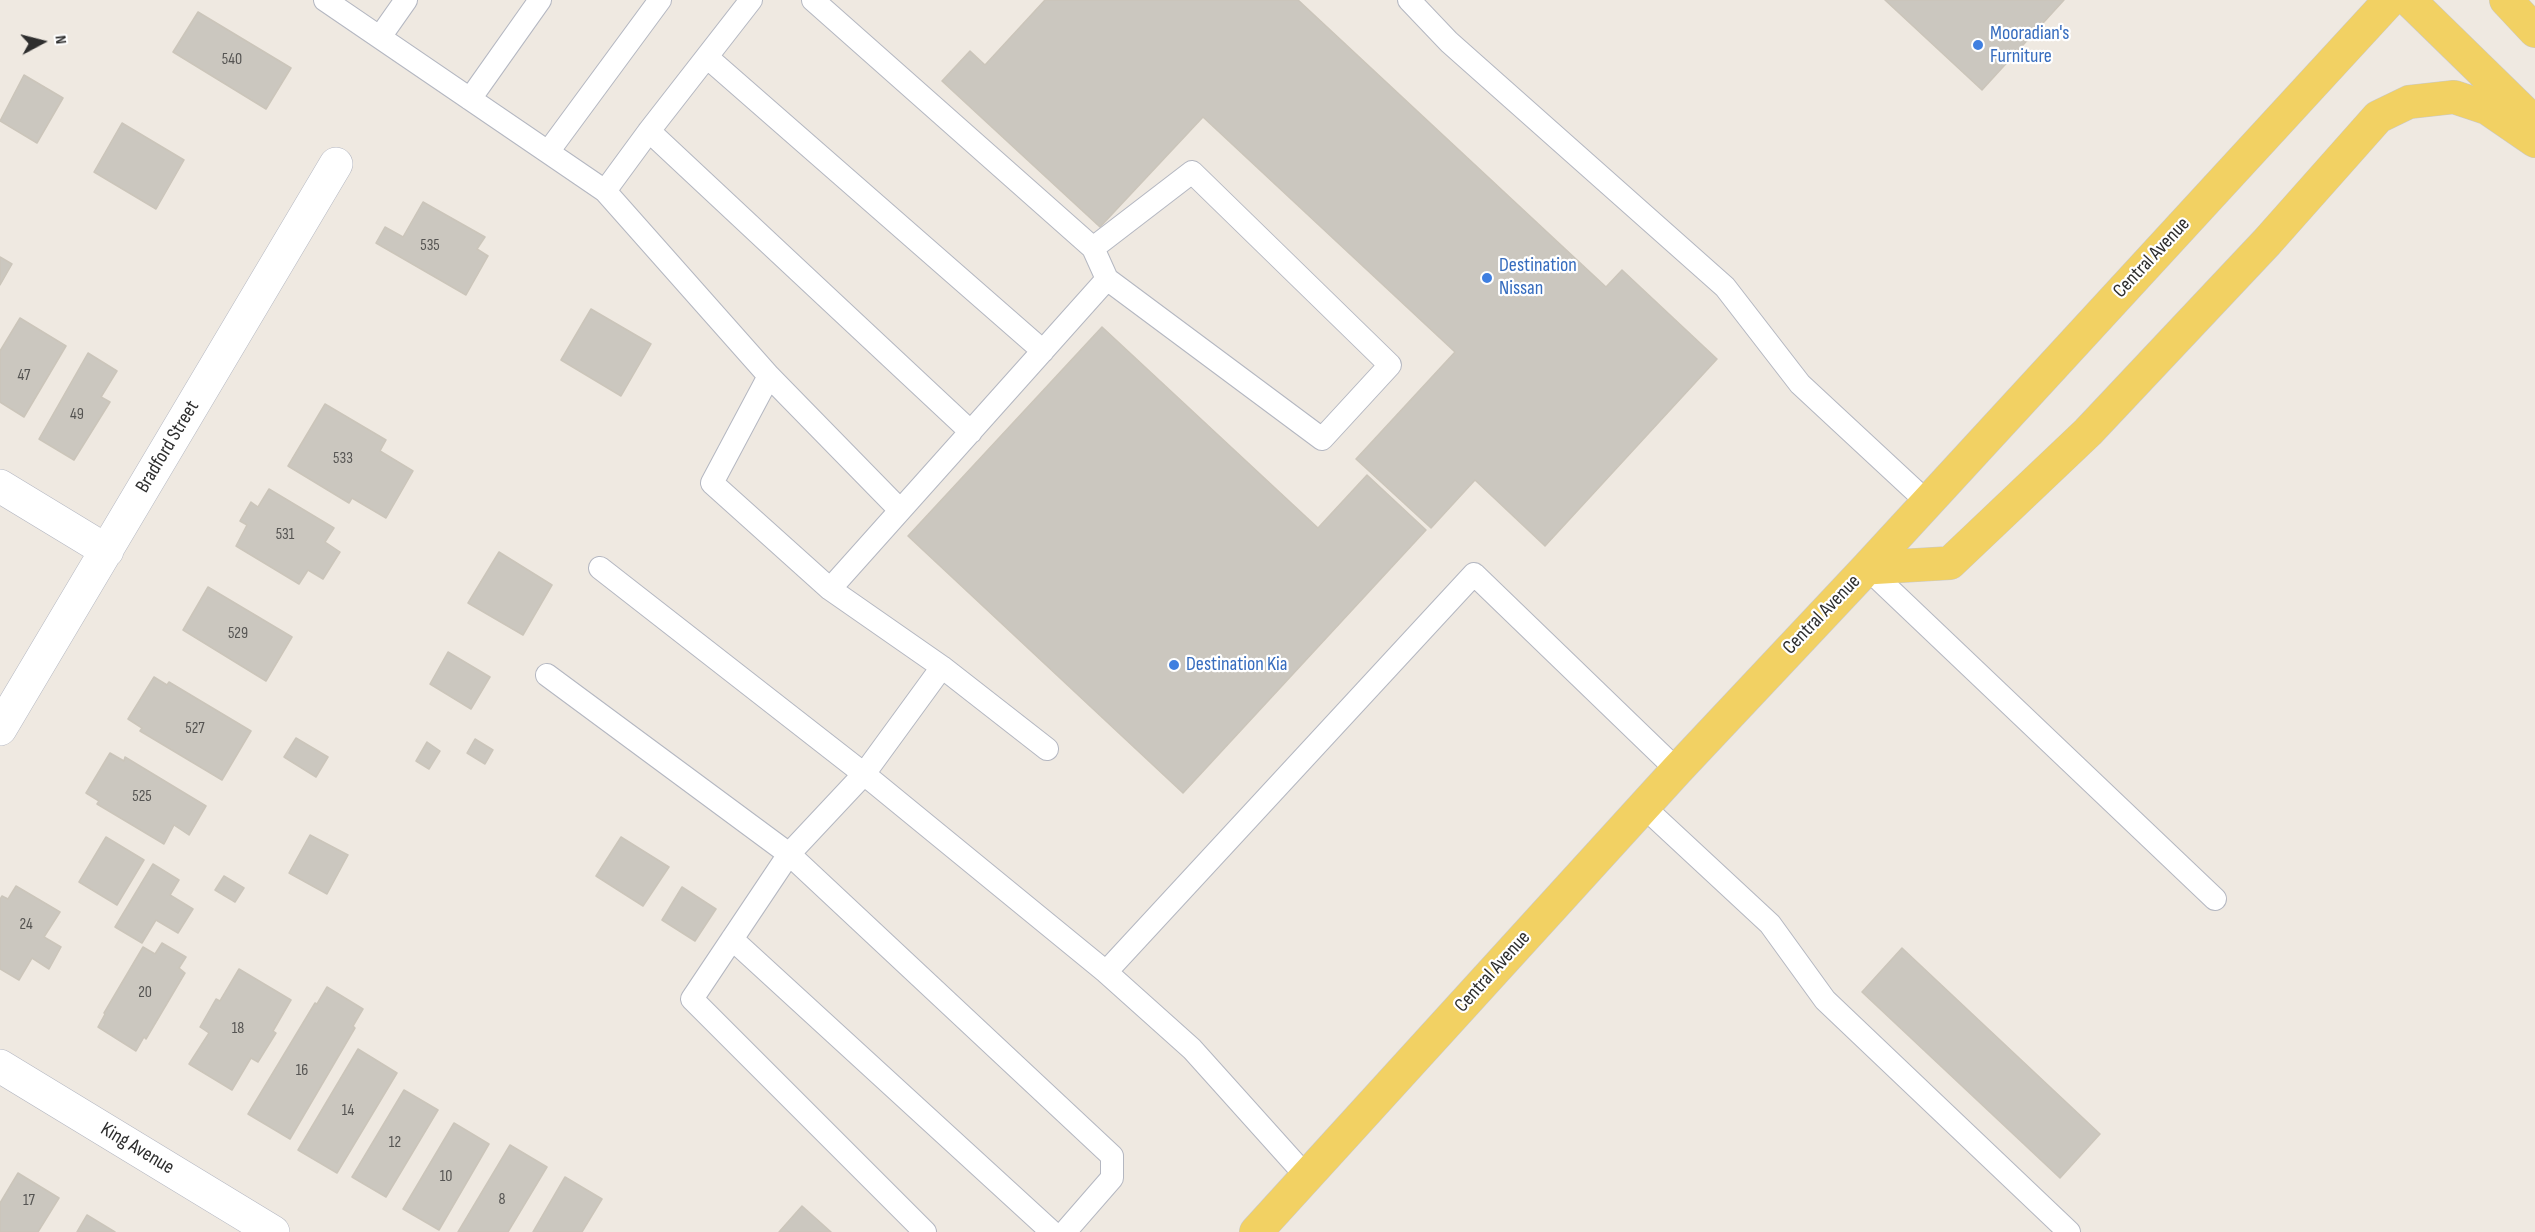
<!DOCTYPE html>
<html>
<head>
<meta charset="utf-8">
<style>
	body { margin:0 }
	#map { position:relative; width:2535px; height:1232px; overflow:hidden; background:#efe9e1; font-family:"Sofia Sans Condensed",sans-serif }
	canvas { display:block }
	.north { position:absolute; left:12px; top:12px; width:60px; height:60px; -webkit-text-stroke:4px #fff; paint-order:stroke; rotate:83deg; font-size:16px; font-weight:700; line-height:24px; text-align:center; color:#2e2e2e }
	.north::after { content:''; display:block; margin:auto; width:21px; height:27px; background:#2e2e2e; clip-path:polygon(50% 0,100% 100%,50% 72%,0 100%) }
</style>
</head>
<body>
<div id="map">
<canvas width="2535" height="1232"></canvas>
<div class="north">N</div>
</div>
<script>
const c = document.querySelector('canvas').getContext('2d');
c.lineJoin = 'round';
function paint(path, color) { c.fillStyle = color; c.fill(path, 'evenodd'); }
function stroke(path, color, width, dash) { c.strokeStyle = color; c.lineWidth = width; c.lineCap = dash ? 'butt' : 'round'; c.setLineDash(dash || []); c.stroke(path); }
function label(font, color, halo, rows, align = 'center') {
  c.font = font + ' "Sofia Sans Condensed",sans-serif'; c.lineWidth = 4.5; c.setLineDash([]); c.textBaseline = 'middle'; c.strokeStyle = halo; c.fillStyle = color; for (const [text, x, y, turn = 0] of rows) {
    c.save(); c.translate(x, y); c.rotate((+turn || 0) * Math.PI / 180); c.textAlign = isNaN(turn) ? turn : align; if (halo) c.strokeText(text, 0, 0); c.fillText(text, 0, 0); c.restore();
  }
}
const building = new Path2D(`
	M1045,0H1298L1606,287L1622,270L1717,359L1545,546L1475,480L1431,528L1356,459L1455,352L1203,117L1100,227L942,81L970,51L985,65Z
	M1885,0H2064L1982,90Z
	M198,12L291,68L266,109L173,52Z
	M24,75L63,98L37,143L0,121Z
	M122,123L184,160L156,209L94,172Z
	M423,202L485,237L477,249L488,256L466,295L376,243L385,227L403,237Z
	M0,257L12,264L0,285Z
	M591,309L651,344L621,396L561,360Z
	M20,318L66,346L24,417L0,402V351Z
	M1102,327L1318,528L1367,475L1426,530L1183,793L908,536Z
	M88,353L117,371L101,397L110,402L74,460L39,439Z
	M325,404L386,440L380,451L413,471L386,518L352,498L349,503L288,466Z
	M269,489L334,528L325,542L340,552L323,579L308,570L299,584L236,546L247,525L240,521L251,502L258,507Z
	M499,552L552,585L523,635L468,603Z
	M208,587L292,637L266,681L183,630Z
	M448,652L490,677L471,709L430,684Z
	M154,677L167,685L169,682L251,731L222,780L140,731L142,728L128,719Z
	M296,738L328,757L316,777L284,757Z
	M475,739L493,750L485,764L467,753Z
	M427,742L440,751L429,769L416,761Z
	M110,753L124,761L125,757L206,806L189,835L174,825L164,844L97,804L99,801L86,793Z
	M310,835L348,855L327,894L289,873Z
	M106,837L144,860L117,905L79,882Z
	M621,837L669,867L643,906L596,876Z
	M153,864L179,880L170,895L193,909L178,933L156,920L142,943L115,927Z
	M224,876L244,888L235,902L215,890Z
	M16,886L60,912L44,937L61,947L49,969L32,958L19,980L0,969V899L2,896L8,899Z
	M682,887L716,909L695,941L662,920Z
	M162,943L186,957L179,968L185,973L146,1039L144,1037L136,1051L98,1027L105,1014L104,1013L143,947L155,954Z
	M1902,948L2100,1134L2060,1178L1862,992Z
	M239,969L291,1000L273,1031L276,1033L258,1062L251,1058L232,1090L189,1064L209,1033L200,1027L216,999L220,1001Z
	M327,987L363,1009L353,1026L355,1028L290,1139L248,1114L315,1003L317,1004Z
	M358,1049L397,1073L337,1173L298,1150Z
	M404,1090L438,1110L386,1197L352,1177Z
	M454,1123L489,1144L439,1230L403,1209Z
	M510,1145L547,1167L508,1232H458Z
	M18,1173L59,1198L38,1232H0V1203Z
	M565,1177L602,1199L582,1232H533Z
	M802,1206L831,1232H779Z
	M87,1215L115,1232H77Z`);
const lane = new Path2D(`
	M325,0L605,191
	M813,0L1093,248L1107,279L830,589
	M1409,0L1449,42L1725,287L1800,384L1926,501
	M380,37L406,0
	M708,58L1043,351
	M470,99L540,0
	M649,131L971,432
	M548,152L660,0
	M1093,248L1192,172L1390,365L1322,439L1107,279
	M769,376L900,510
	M600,568L864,774L1106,972L1192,1049L1307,1177
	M1867,568L2215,899
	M942,667L1047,749
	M547,675L789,854L864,774L942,667L830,589L712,483L769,376L605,191L649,131L751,0
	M1644,807L1770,924L1825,1000L2069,1232
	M732,939L1052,1232
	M1106,972L1474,574L1677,770
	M925,1232L692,999L789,854L1112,1156V1178L1065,1232`);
const street = new Path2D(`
	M0,486L107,551
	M0,729L336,164
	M0,1066L273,1232`);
const primary = new Path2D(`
	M2409,0L2532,120
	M2506,0L2535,31
	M1867,568L1950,563L2088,432L2267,242L2378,117L2409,102L2454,97L2487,108L2535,141
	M1256,1232L1677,770L1867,568L2390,0`);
const markers = [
	[1978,45,6,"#3f7fe0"],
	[1487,278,6,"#3f7fe0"],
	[1174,665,6,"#3f7fe0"]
];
const numberNames = [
	["540",232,60],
	["535",430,246],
	["47",24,376],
	["49",77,415],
	["533",343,459],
	["531",285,535],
	["529",238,634],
	["527",195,729],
	["525",142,797],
	["24",26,925],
	["20",145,993],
	["18",238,1029],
	["16",302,1071],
	["14",348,1111],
	["12",395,1143],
	["10",446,1177],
	["8",502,1200],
	["17",29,1201]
];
const shopNames = [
	["Mooradian's",1990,34],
	["Furniture",1990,57],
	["Destination",1499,266],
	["Nissan",1499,289],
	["Destination Kia",1186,665]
];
const streetNames = [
	["Central Avenue",2152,258,-47],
	["Bradford Street",168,447,-59],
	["Central Avenue",1822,615,-46],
	["Central Avenue",1493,972,-48],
	["King Avenue",137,1149,31]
];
paint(building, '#cbc7bf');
stroke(building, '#cbc5ba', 1.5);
stroke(lane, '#b4b7c1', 24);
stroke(street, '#b4b7c1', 34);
stroke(primary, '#c9c9c9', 34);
stroke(lane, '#fff', 22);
stroke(street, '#fff', 33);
stroke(primary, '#f2d163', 33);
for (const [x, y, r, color] of markers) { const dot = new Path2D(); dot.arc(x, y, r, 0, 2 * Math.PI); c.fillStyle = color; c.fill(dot); stroke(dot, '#fff', 2); }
label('16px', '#555452', null, numberNames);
label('20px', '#366cbe', '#fff', shopNames, 'left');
label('20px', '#2e2e2e', '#fff', streetNames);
</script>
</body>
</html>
